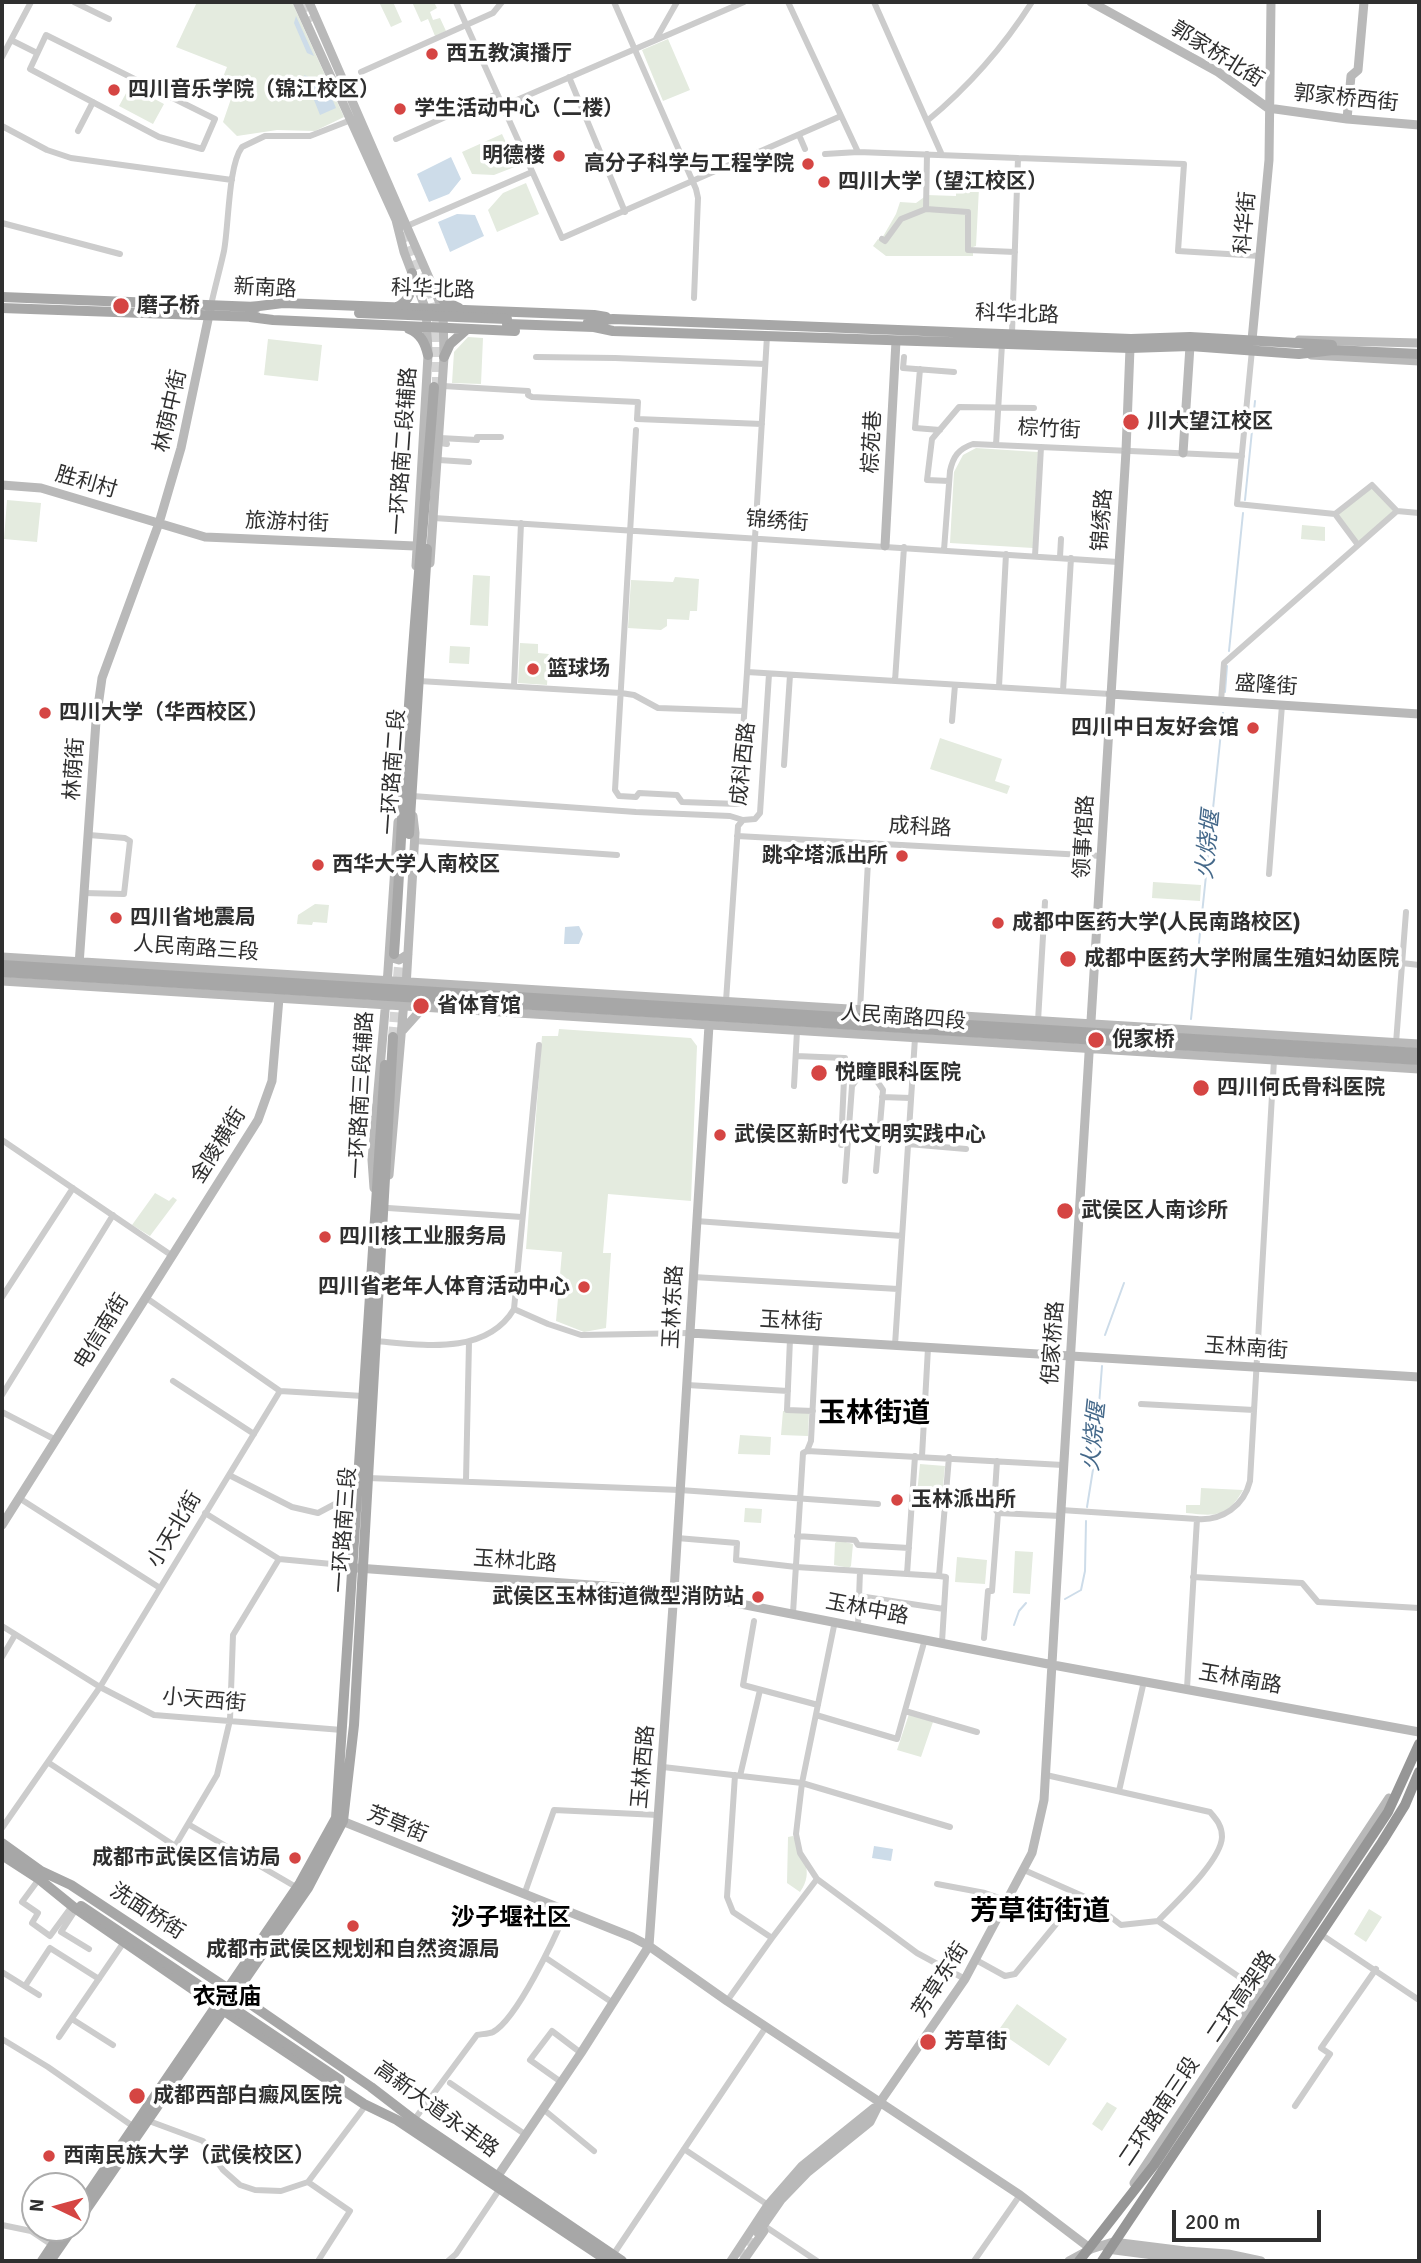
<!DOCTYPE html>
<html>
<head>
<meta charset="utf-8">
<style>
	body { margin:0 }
	#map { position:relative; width:1421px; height:2263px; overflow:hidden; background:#fff; font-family:Signika,sans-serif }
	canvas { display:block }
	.frame { position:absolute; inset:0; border:4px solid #2f2f2f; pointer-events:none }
	.north { position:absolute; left:21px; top:2172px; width:70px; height:70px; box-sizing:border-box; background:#fff; border:2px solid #acacac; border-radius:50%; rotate:275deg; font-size:19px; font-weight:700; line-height:28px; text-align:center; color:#2f2f2f }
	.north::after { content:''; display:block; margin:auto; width:24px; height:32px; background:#d54543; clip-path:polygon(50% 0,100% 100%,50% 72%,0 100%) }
	.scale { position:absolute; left:1172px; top:2210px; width:149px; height:32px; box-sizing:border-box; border:4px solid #2f2f2f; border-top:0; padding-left:9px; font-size:21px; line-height:24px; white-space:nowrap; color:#2f2f2f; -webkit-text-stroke:5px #fff; paint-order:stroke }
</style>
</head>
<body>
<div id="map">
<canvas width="1421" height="2263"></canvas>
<div class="frame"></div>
<div class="north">N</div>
<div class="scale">200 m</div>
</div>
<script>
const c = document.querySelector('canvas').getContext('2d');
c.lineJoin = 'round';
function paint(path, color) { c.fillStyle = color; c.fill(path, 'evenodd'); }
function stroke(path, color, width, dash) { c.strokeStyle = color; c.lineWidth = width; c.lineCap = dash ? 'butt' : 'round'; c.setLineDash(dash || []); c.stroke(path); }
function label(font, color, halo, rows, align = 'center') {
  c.font = font + ' Signika,"Noto Sans SC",sans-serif'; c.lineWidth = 7; c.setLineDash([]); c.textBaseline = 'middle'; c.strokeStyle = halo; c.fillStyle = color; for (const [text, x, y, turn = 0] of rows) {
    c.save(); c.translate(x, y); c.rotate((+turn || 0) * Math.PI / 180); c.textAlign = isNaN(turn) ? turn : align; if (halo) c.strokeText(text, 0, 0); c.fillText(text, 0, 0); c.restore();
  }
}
const green = new Path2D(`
	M197,2H292L344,117L315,131L277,130L237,136L223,122L233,93L219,87L227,67L176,47Z
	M379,2H393L402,22L391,27Z
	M412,2H434L437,8L430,12L433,20L440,18L446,31L435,36L428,19L421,22Z
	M668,39L690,90L663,101L642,50Z
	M130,86L164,104L153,124L119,106Z
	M502,134L517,166L494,175L472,174L462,152Z
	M526,183L539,214L497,232L488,210L503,193Z
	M956,186L979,188L976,246L973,247V256H886L873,246L878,239L881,240L896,214L900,202L916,203L927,195L956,196Z
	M468,337L483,338L481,384L452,383L454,352Z
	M268,339L322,345L318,381L264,375Z
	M976,448L1038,452L1033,548L950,543L954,472L963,455Z
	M1372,485L1397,511L1358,545L1335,514Z
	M7,500L41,503L37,542L4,539Z
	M1302,525L1325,527V541L1301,539Z
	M473,575L490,576L488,626L470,625Z
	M675,577L699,579L697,611H690L689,620L667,619V626L661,630L628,628L631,580L673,582Z
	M520,643L538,644V653L549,654L547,685L518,683Z
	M450,646L470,647L469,664L449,663Z
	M940,738L1002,759L995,781L1010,786L1007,794L930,769Z
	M1153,882L1201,885L1200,901L1152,898Z
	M315,904L329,905L327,923L313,922L312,925L297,924L298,915Z
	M559,1029L691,1038L697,1046L691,1201L608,1194L603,1253H611L606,1328L584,1332L556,1321L562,1252L526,1249L542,1036H558Z
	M155,1193L169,1201L173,1197L177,1200L150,1236L132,1225Z
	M783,1411L809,1412L808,1436L781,1435Z
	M740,1435L771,1437L770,1455L738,1454Z
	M920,1464L945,1466L942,1496L917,1494Z
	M1201,1488L1243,1490C1227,1518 1216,1516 1186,1513V1505H1200Z
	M745,1508L762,1509L761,1523L744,1522Z
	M838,1540L853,1544L851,1566L849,1568L834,1565L835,1543Z
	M1015,1551L1033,1552L1030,1594L1013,1593Z
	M957,1557L987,1560L985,1584L955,1582Z
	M909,1714L933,1722L921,1757L897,1750Z
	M793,1836C802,1857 815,1871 800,1892L787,1883L788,1837Z
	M1369,1909L1382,1917L1366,1942L1354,1934Z
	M1017,2004L1067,2039L1049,2066L998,2031Z
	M1107,2102L1117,2108L1102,2131L1092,2124Z`);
const water = new Path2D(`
	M296,16L314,56L307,53L294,23Z
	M304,75L326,84L336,108L320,115Z
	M451,157L461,179L449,194L429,202L417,174Z
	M457,214L475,215L484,236L450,252L438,222Z
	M579,926L583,934L579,944H564L565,927Z
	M874,1846L893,1849L891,1861L872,1858Z`);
const stream = new Path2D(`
	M1245,500L1255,401
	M1229,651L1243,513
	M1225,692L1227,666
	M1191,1019L1223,713
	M1105,1335L1124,1283
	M1087,1507L1095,1457L1102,1366
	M1065,1599L1081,1590L1085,1571L1086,1521
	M1014,1625L1019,1611L1026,1603`);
const secondaryTunnel = new Path2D(`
	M742,2258L756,2231`);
const primaryTunnel = new Path2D(`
	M304,2L313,21
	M404,232L429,296
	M430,288L437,313V388
	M393,1037L400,954`);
const street = new Path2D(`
	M74,2L109,19
	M456,2L562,238L841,116
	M614,2L696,189L698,198L694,298
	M788,2L858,152L1018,158L1012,333
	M874,2L942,155
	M46,35L215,119L202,149L159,137L30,69Z
	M656,39L677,2
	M11,40L37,53
	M2,57L31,2
	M361,72L493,13L502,2
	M569,77L625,212
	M503,106L744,2
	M927,121C967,88 1004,46 1032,2
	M2,126L47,150L71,158L232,180
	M78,131L93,102
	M799,135L805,149
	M396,139L497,94
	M825,154L858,152
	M927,154L926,209L968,212V250L1015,252
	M1018,158L1184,164L1178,251L1260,256
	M2,223L120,254
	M407,226L532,172
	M882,239L885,241L901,219L926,209
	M211,305C215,287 220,269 224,251C229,224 228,166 242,147L265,136H310L351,120
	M767,336L747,672L1110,694
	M1252,350L1237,504L1335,514L1372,485L1397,511L1419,513
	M536,357L615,358L765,364
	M904,357L903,368L954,372
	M920,369L915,428L940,430
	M443,386L528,391V395L532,397L638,402L637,419L762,424
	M636,430L615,790L619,796L636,797L639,793L677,795L682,802L738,804L747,672
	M440,438L477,440V437H501
	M440,443L447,444
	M996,445L1002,344
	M439,460L469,462
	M949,481L927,480L932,439L959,407L1034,408
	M1335,514L1358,545
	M434,518L1118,562
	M944,550L950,471C953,457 958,449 973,444L1242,456
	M1035,556L1041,447
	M1060,557L1061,539
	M419,681L621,693L634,695L658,708L744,711
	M895,681L904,547
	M514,686L521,523
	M999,687L1006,554
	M1063,691L1071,558
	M1221,701L1224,663L1397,511
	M952,721L955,685
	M784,765L790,675
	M412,796L636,812L730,816L743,820
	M737,836L1102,856
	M415,841L617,855
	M1269,874L1282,705
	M84,893L124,894L130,841L125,838L89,835
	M1402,963L1419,965
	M726,1001L738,826L743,820L755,819L760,813L769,674
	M860,1010L869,843
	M1038,1021L1045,902
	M1396,1043L1406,912
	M796,1056L845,1058L841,1145
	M794,1086L797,1031
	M882,1097L911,1098
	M2,1140L171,1255
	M908,1144L966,1149
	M845,1181L852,1086L861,1073L871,1072L883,1090L876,1171
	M388,1208L522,1217
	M696,1221L902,1236
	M693,1277L898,1289
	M2,1297L73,1188
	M145,1297L280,1391L363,1396
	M514,1309L548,1324L581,1335L690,1333
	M790,1339L787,1410L813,1411
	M376,1341C422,1345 486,1356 514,1309L539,1045
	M895,1345L915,1038
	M173,1381L254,1434
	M687,1385L788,1391
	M2,1395L113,1215
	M1141,1404L1254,1410
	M2,1412L56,1440
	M807,1451L1063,1465
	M922,1456L928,1348
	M229,1475L292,1507L318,1513L335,1504L357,1506
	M368,1478L680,1490L878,1504
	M466,1480L469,1342
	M19,1498L160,1588
	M1061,1510L1197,1519L1187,1688
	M205,1513L279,1559L353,1566
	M998,1513L1060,1516
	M1197,1519C1222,1521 1244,1506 1250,1481L1274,1060
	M797,1536L855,1540L858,1545L909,1548
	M677,1538L737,1543L736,1560L796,1567L939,1576
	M907,1574L915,1456
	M1193,1577L1302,1583L1318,1602L1419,1608
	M859,1596L944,1609
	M793,1613L803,1453L807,1451L811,1441L816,1341
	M754,1621L743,1685L818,1705
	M835,1621L802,1783L796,1834L800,1853L817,1879L917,1953L965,1979
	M2,1626L100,1687L154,1715L342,1730
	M858,1626L860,1571
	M984,1638L988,1591H992L998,1513L994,1508L997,1461
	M942,1642L946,1577L939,1576L949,1457
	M2,1657L15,1635
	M905,1711L977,1732
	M816,1715L897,1739L925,1639
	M49,1763L175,1846L217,1775L230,1720L233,1635L279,1559
	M663,1767L802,1783L950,1827
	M735,1775L727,1897L733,1912L772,1938
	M1046,1775L1210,1812C1217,1820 1222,1826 1222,1837C1221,1861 1175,1903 1158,1921
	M740,1776L760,1690
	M1119,1791L1144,1681
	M188,1824L296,1887
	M2,1828L100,1687L280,1391
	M1024,1870L1085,1897L1121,1925L1158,1921L1261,1992
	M39,1879L22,1902L38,1913L32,1923L50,1936L72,1906
	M937,1884L985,1893L1008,1901
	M524,1895L554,1810L658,1815
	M76,1909L61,1932L89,1949
	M1322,1935L1419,2000
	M546,1958L613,2003
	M976,1960L1005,1976L1015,1974L1080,1895
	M2,1972L39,1995
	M25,1986L50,1948L99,1979
	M727,2001L772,1938L817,1879
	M72,2019L113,2045
	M59,2037L124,1942
	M2,2039L48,2067L134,2127
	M561,2082L530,2060L552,2031L581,2053
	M450,2083L526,2135
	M1295,2106L1330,2054L1321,2048L1376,1969
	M543,2109L594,2151
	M414,2120L477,2035C481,2034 489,2034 493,2032C517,2019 555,1938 566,1911
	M149,2121L203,2141L223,2170L240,2185L255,2190L281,2191L308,2182L366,2105
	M684,2149L768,2205
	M308,2182L350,2211L318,2261
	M2,2225L31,2231L52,2245
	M766,2227L817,2261
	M613,2255L766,2027
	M448,2261L456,2254L499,2190
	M974,2261L1020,2195`);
const secondary = new Path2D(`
	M297,2L396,220L404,252L426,310L427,327L428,355L416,566
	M309,2L443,310L444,357L430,563
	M1091,2L1218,72L1268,108L1347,119L1419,125
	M1347,119L1351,76L1358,70L1364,2
	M1252,340L1269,160L1271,2
	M1299,340L1419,343
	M1311,355L1419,361
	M1183,453L1190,346
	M2,485L41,488L205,537L415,546
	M885,546L896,341
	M1110,694L1419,714
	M2,957L1419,1044
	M389,957L399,960L408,954
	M79,965L96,721L102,678L159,523L181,448L210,310
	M2,981L1419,1069
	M387,985L398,822
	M406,987L415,833L413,816
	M403,1030L420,1011L425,1009
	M389,1175L404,1001
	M374,1188L372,1160L386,999
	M690,1333L1419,1377
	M2,1525L258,1120L272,1081L279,998
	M357,1568L674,1591L1053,1665L1419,1732
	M337,1819L632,1937L649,1946L727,2001L1020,2195L1091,2249
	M497,2177L581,2053L649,1946L674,1591L709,1025
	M1134,2183L1389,1798
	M758,2233L781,2200L808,2172L870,2122L880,2102L965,1979L1032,1853L1044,1800L1061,1510L1126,451L1130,348
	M1107,2249L1161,2256L1233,2261
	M731,2261L768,2205L802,2166L874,2108
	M743,2261L764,2231
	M1069,2261L1091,2249L1113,2242L1185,2251L1228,2254L1261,2261`);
const primary = new Path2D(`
	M433,286L444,301L459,308
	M2,297L257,307
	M251,307L283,303L594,315L606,317
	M397,307C412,300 411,288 412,273
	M2,308L257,317
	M250,317L273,320L515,331
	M588,322L613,319L1131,339L1190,337L1332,345
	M507,324L594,327L613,331L1130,348L1190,346L1299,354L1333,350L1419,354
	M409,329C421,334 425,343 428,355
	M444,357L450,344L467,329
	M409,834L427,549
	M394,954C400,871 403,788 409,705C416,599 426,493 434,387
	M2,965L1419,1053
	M2,972L1419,1060
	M2,1843L41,1871L71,1885L236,1994L371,2087L414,2120L622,2261
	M2,1855L39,1879L76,1909L224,2011L364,2104L397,2120L608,2261
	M77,2210L300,1883L336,1818L385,1065
	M77,2223L308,1888L343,1821L354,1725L393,1037
	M42,2261L64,2228
	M50,2261L73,2228`);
const primaryBridge = new Path2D(`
	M359,313L507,319
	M81,1906L340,2080`);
const highwayBridge = new Path2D(`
	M1079,2261L1154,2165L1388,1812L1419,1744
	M1102,2261L1382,1842L1405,1805L1419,1772`);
const markers = [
	[432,54,7,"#d54543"],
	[114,90,7,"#d54543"],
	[400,109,7,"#d54543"],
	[559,156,7,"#d54543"],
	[808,164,7,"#d54543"],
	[824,182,7,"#d54543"],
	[121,306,9,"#d54543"],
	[1131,422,9,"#d54543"],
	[533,669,7,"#d54543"],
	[45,713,7,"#d54543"],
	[1253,728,7,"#d54543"],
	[902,856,7,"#d54543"],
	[318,865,7,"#d54543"],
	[116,918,7,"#d54543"],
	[998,923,7,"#d54543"],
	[1068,959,9,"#d54543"],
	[421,1006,9,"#d54543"],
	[1096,1040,9,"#d54543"],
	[819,1073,9,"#d54543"],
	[1201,1088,9,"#d54543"],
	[720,1135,7,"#d54543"],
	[1065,1211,9,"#d54543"],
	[325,1237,7,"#d54543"],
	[584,1287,7,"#d54543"],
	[897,1500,7,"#d54543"],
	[758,1597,7,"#d54543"],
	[295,1858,7,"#d54543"],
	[353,1926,7,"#d54543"],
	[928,2042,9,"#d54543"],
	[137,2096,9,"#d54543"],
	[49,2156,7,"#d54543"]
];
const poiNames = [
	["西五教演播厅",446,54],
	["四川音乐学院（锦江校区）",128,90],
	["学生活动中心（二楼）",414,109],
	["明德楼",545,156,"right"],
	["高分子科学与工程学院",794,164,"right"],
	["四川大学（望江校区）",838,182],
	["磨子桥",137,306],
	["川大望江校区",1147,422],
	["篮球场",547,669],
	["四川大学（华西校区）",59,713],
	["四川中日友好会馆",1239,728,"right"],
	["跳伞塔派出所",888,856,"right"],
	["西华大学人南校区",332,865],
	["四川省地震局",130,918],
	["成都中医药大学(人民南路校区)",1012,923],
	["成都中医药大学附属生殖妇幼医院",1084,959],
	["省体育馆",437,1006],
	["倪家桥",1112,1040],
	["悦瞳眼科医院",835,1073],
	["四川何氏骨科医院",1217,1088],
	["武侯区新时代文明实践中心",734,1135],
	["武侯区人南诊所",1081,1211],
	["四川核工业服务局",339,1237],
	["四川省老年人体育活动中心",570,1287,"right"],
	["玉林派出所",911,1500],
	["武侯区玉林街道微型消防站",744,1597,"right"],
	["成都市武侯区信访局",281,1858,"right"],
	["成都市武侯区规划和自然资源局",353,1950,"center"],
	["芳草街",944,2042],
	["成都西部白癜风医院",153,2096],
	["西南民族大学（武侯校区）",63,2156]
];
const streetNames = [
	["郭家桥北街",1217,55,32],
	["郭家桥西街",1346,99,6],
	["科华街",1246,223,-85],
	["新南路",265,289,3],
	["科华北路",433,290,2],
	["科华北路",1017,315,2],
	["林荫中街",171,411,-77],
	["棕竹街",1049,430,3],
	["棕苑巷",873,442,-87],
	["一环路南二段辅路",404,451,-86],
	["胜利村",86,483,16],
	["锦绣路",1103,520,-86],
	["锦绣街",777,522,4],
	["旅游村街",287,523,2],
	["盛隆街",1266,686,4],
	["成科西路",744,764,-84],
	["林荫街",75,769,-86],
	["一环路南二段",394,772,-86],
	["成科路",920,828,3],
	["领事馆路",1085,837,-87],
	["人民南路三段",196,949,4],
	["人民南路四段",903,1018,4],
	["一环路南三段辅路",362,1095,-87],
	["金陵横街",219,1146,-58],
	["玉林东路",674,1307,-87],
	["玉林街",791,1322,3],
	["电信南街",102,1332,-58],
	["倪家桥路",1054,1343,-86],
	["玉林南街",1246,1349,4],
	["小天北街",175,1530,-59],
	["一环路南三段",345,1530,-86],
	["玉林北路",515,1562,4],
	["玉林中路",867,1610,11],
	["玉林南路",1240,1680,10],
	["小天西街",204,1701,5],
	["玉林西路",644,1767,-85],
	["芳草街",397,1825,22],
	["洗面桥街",147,1912,33],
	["芳草东街",941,1980,-57],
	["二环高架路",1242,1997,-56],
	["高新大道永丰路",436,2110,36],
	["二环路南三段",1160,2112,-56]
];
const waterNames = [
	["火烧堰",1209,845,-84],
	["火烧堰",1095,1437,-84]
];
const neighbourhoodNames = [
	["衣冠庙",227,1998]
];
const quarterNames = [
	["沙子堰社区",511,1919]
];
const districtNames = [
	["玉林街道",874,1415],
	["芳草街街道",1040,1913]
];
paint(green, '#e4ebdf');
paint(water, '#cddce9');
stroke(stream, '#cddce9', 2);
stroke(secondaryTunnel, '#d5d5d5', 9, [9, 4.5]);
stroke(primaryTunnel, '#d5d5d5', 10, [10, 5]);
stroke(street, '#ccc', 6);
stroke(secondary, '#b9b9b9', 9);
stroke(primary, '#a7a7a7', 10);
stroke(primaryBridge, '#a7a7a7', 10);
stroke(highwayBridge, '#969696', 10);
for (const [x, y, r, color] of markers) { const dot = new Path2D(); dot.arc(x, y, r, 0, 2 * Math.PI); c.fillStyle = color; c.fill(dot); stroke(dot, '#fff', 2.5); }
label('bold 21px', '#2f2f2f', '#fff', poiNames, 'left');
label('21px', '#2f2f2f', '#fff', streetNames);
label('italic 23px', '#45698a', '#fff', waterNames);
label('bold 23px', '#000', '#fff', neighbourhoodNames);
label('bold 24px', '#000', '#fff', quarterNames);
label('bold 28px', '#000', '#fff', districtNames);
</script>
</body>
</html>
